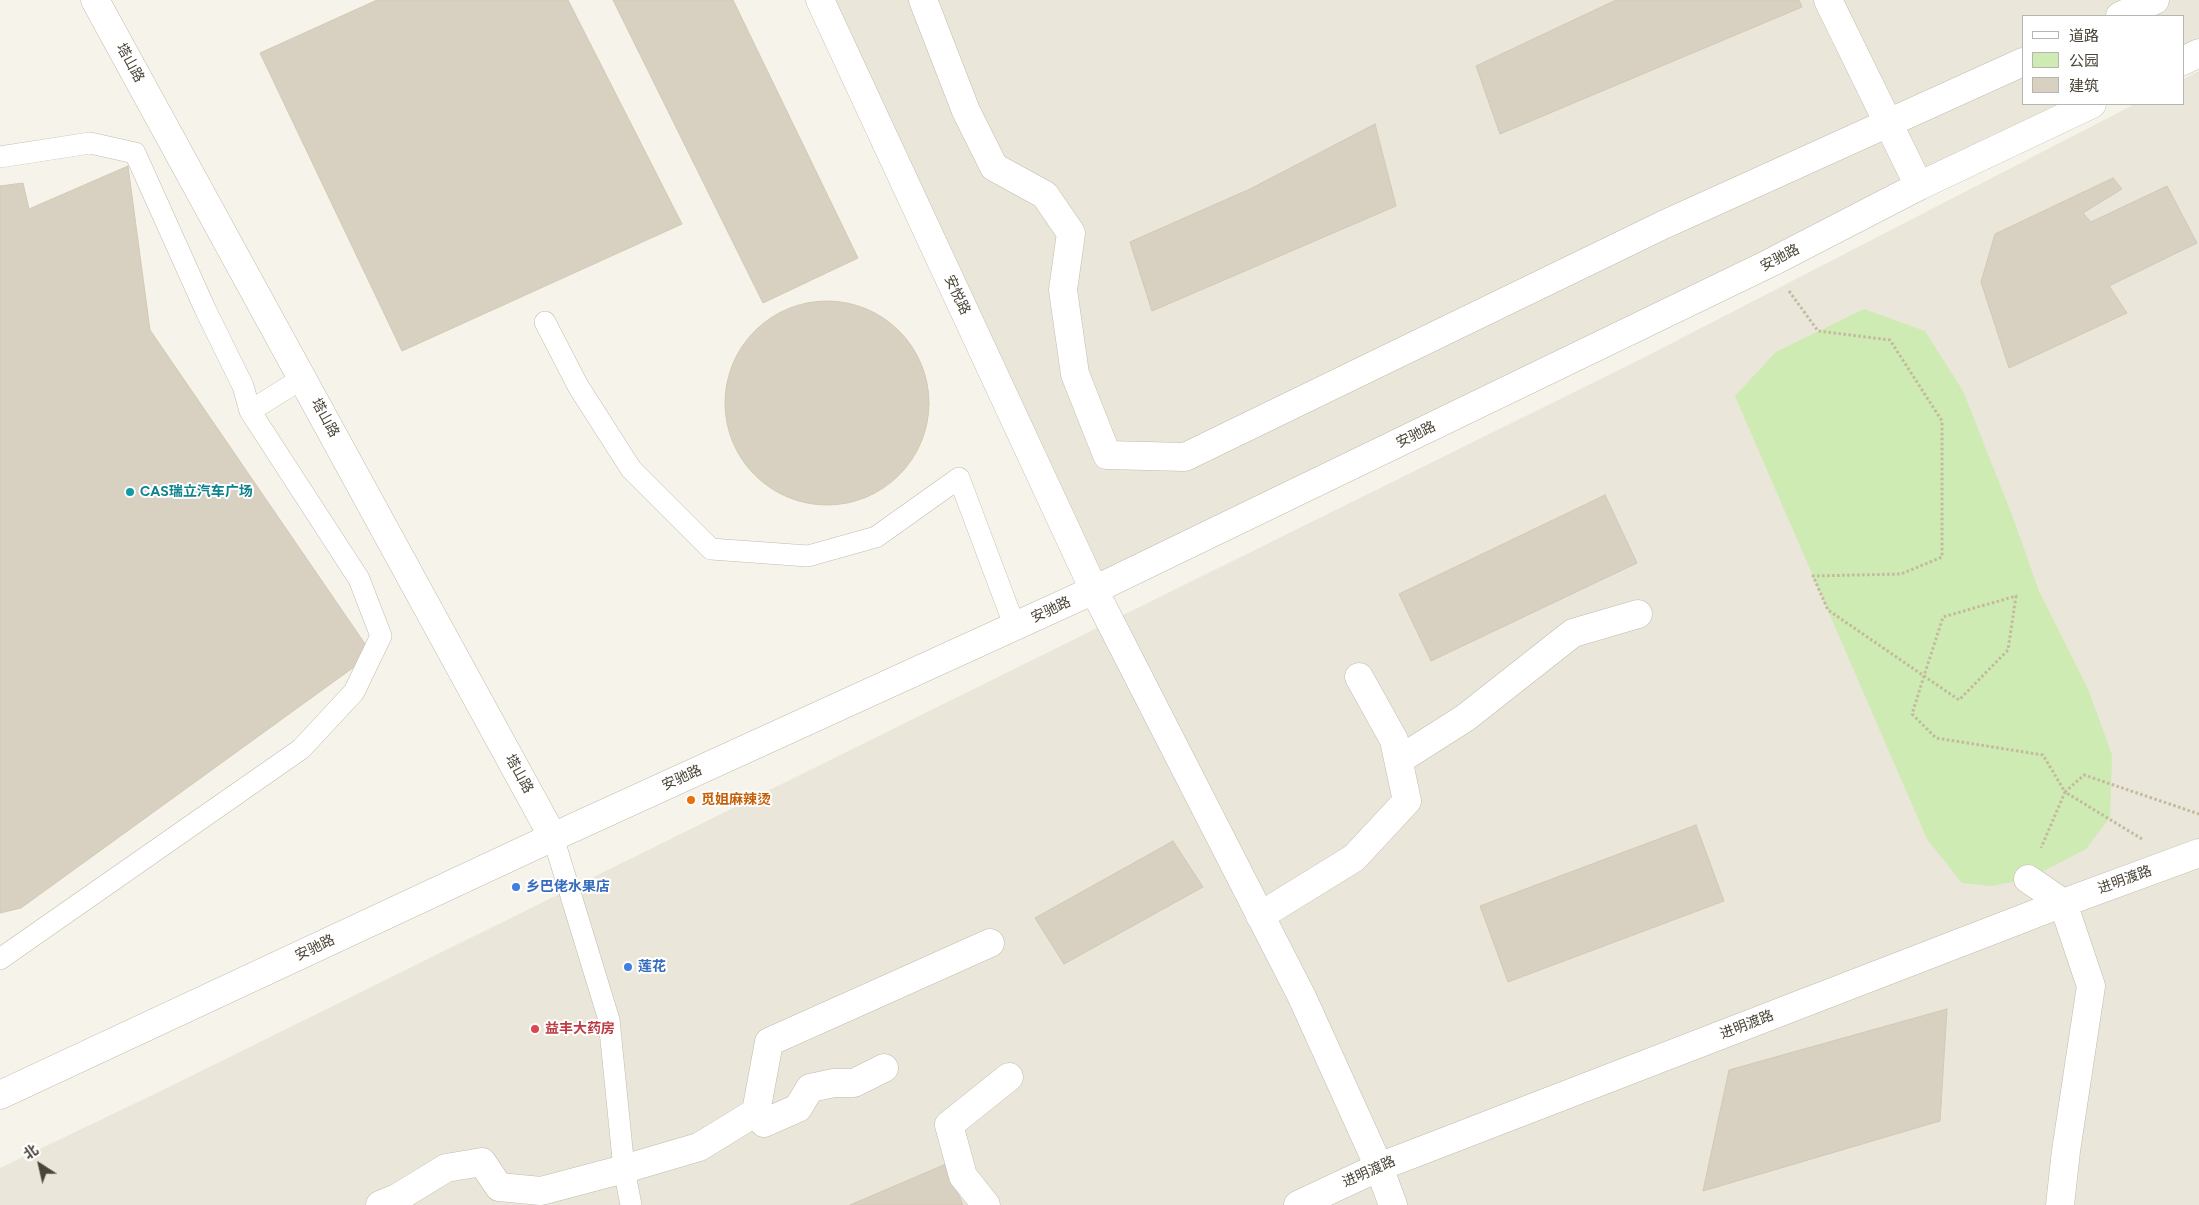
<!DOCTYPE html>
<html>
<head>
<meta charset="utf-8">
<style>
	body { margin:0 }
	#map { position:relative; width:2199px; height:1205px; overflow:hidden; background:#f6f3eb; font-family:Figtree,"Noto Sans SC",sans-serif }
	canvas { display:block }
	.legend { position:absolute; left:2022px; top:15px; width:162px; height:90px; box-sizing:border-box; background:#fff; border:1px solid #b7b5af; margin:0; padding:6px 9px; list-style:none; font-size:15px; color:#4b4538 }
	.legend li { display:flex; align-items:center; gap:10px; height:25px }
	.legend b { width:25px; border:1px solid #b7b5af }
	.north { position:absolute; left:15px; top:1140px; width:50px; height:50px; -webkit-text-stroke:4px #fff; paint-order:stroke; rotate:325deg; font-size:14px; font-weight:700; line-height:20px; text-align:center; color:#4b4538 }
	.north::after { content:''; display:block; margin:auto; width:18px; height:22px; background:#4b4538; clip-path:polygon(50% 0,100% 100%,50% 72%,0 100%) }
</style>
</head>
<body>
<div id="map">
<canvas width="2199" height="1205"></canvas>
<ul class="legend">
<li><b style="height:6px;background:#fff"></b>道路</li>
<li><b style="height:14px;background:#ceebb3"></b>公园</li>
<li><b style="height:14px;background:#d8d0c0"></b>建筑</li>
</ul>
<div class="north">北</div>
</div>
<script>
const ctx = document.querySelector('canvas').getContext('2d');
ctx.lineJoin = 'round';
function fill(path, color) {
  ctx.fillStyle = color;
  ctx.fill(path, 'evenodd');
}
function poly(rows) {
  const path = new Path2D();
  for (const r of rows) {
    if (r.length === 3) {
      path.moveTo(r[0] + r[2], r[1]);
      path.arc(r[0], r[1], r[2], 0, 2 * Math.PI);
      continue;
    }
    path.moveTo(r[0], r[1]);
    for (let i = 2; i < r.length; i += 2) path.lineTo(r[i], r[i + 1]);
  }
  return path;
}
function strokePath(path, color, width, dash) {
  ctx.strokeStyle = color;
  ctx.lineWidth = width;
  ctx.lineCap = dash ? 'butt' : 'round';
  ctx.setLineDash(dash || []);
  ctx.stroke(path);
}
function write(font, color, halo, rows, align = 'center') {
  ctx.font = font + ' Figtree,"Noto Sans SC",sans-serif';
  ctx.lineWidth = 4;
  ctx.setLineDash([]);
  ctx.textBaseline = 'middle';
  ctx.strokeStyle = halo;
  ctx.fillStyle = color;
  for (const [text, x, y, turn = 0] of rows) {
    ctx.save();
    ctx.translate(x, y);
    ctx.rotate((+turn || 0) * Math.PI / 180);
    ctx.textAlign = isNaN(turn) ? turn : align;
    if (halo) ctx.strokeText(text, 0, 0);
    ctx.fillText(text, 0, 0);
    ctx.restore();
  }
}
const residential = poly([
	[834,0,2199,0,2199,55,2183,63,2183,16,2023,16,2023,104,2099,104,1094,590],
	[2199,71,2199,1205,0,1205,0,1168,167,1088,1643,358,2135,104,2183,104,2183,79]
]);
const green = poly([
	[1864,309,1925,331,1963,391,2012,515,2039,591,2088,689,2112,755,2110,817,2086,849,2028,879,1991,886,1962,883,1927,839,1735,396,1776,352]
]);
const building = poly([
	[377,0,568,0,682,224,402,351,260,53,377,0],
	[613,0,733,0,858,258,763,303,613,0],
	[1616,0,1799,0,1802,7,1500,134,1476,66,1616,0],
	[1375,124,1396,206,1152,311,1130,242,1250,189,1375,124],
	[128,166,150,330,372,654,21,908,0,913,0,186,23,183,29,209,128,166],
	[2113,178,2122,189,2083,213,2091,222,2167,186,2197,243,2109,286,2127,313,2009,368,1981,282,1995,234,2113,178],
	[827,403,102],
	[1605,495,1637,563,1431,661,1399,594,1605,495],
	[1696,825,1724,901,1508,982,1480,906,1696,825],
	[1173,841,1203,887,1064,964,1035,918,1173,841],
	[1947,1009,1940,1121,1703,1191,1729,1070,1947,1009],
	[946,1164,963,1205,850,1205,946,1164]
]);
const path = poly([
	[1789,291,1818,331,1890,340,1942,421,1942,557,1901,574,1813,576,1828,610,1924,676,1959,700,2008,650,2016,596,1943,617,1924,676,1912,714,1936,738,2043,755,2065,792,2041,848],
	[2142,839,2065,792,2084,775,2199,814]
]);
const service = poly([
	[0,157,90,143,135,153,206,311,243,386,250,411,359,579,381,636,354,692,301,749,0,959],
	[545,322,578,386,631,469,711,549,808,556,876,537,959,478,1015,627],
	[250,411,303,378],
	[553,837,609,1020,624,1169,631,1205]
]);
const minor = poly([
	[95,0,553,837],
	[820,0,1094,590,1302,997,1379,1167,1393,1205],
	[923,0,966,111,994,167,1045,195,1071,233,1063,290,1075,374,1107,455,1185,457,1663,225,2023,62],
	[1828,0,1919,186],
	[2120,16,2155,0],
	[2183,61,2199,53],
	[1399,760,1465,718,1573,633,1638,614],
	[2028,879,2063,903,2091,986,2066,1151,2060,1205],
	[1260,916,1354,858,1407,801,1394,740,1359,677],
	[0,1095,553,837,1094,590,1770,263,1919,186,2092,104],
	[756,1112,764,1123,798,1108,810,1088,834,1083,854,1083,884,1068],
	[380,1205,397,1198,446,1168,482,1162,499,1187,541,1191,624,1169,699,1147,756,1112,769,1042,990,943],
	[986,1205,963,1176,949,1125,1009,1077],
	[1298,1205,1379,1167,2063,903,2199,853]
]);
const markers = [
	[130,492,5,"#0f9aa8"],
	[691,800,5,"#e8710a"],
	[516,887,5,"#3f7fe0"],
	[628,967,5,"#3f7fe0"],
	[535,1029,5,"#e0444e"]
];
const streetNames = [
	["塔山路",130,63,61],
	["安驰路",1780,258,-27],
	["安悦路",957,295,65],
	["塔山路",325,418,61],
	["安驰路",1416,435,-26],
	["安驰路",1051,610,-25],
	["塔山路",519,774,61],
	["安驰路",682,778,-24],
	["进明渡路",2125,880,-20],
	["安驰路",315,948,-25],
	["进明渡路",1747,1025,-21],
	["进明渡路",1369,1172,-24]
];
const cultureNames = [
	["CAS瑞立汽车广场",140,492]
];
const foodNames = [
	["觅姐麻辣烫",701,800]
];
const shopNames = [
	["乡巴佬水果店",526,887],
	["莲花",638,967]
];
const healthNames = [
	["益丰大药房",545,1029]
];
fill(residential, '#eae6d9');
fill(green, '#ceebb3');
fill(building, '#d8d0c0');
strokePath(building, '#d3c9b3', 1);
strokePath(service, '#c2bcad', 22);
strokePath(minor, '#c2bcad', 29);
strokePath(path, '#c4b99e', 3, [2.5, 2.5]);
strokePath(service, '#fff', 21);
strokePath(minor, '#fff', 28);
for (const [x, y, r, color] of markers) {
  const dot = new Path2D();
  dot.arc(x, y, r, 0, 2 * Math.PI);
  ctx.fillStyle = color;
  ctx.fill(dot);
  strokePath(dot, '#fff', 2);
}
write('14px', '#4b4538', '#fff', streetNames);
write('bold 14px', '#0d838f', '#fff', cultureNames, 'left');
write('bold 14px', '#c56008', '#fff', foodNames, 'left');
write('bold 14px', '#366cbe', '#fff', shopNames, 'left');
write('bold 14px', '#be3a42', '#fff', healthNames, 'left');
</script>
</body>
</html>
